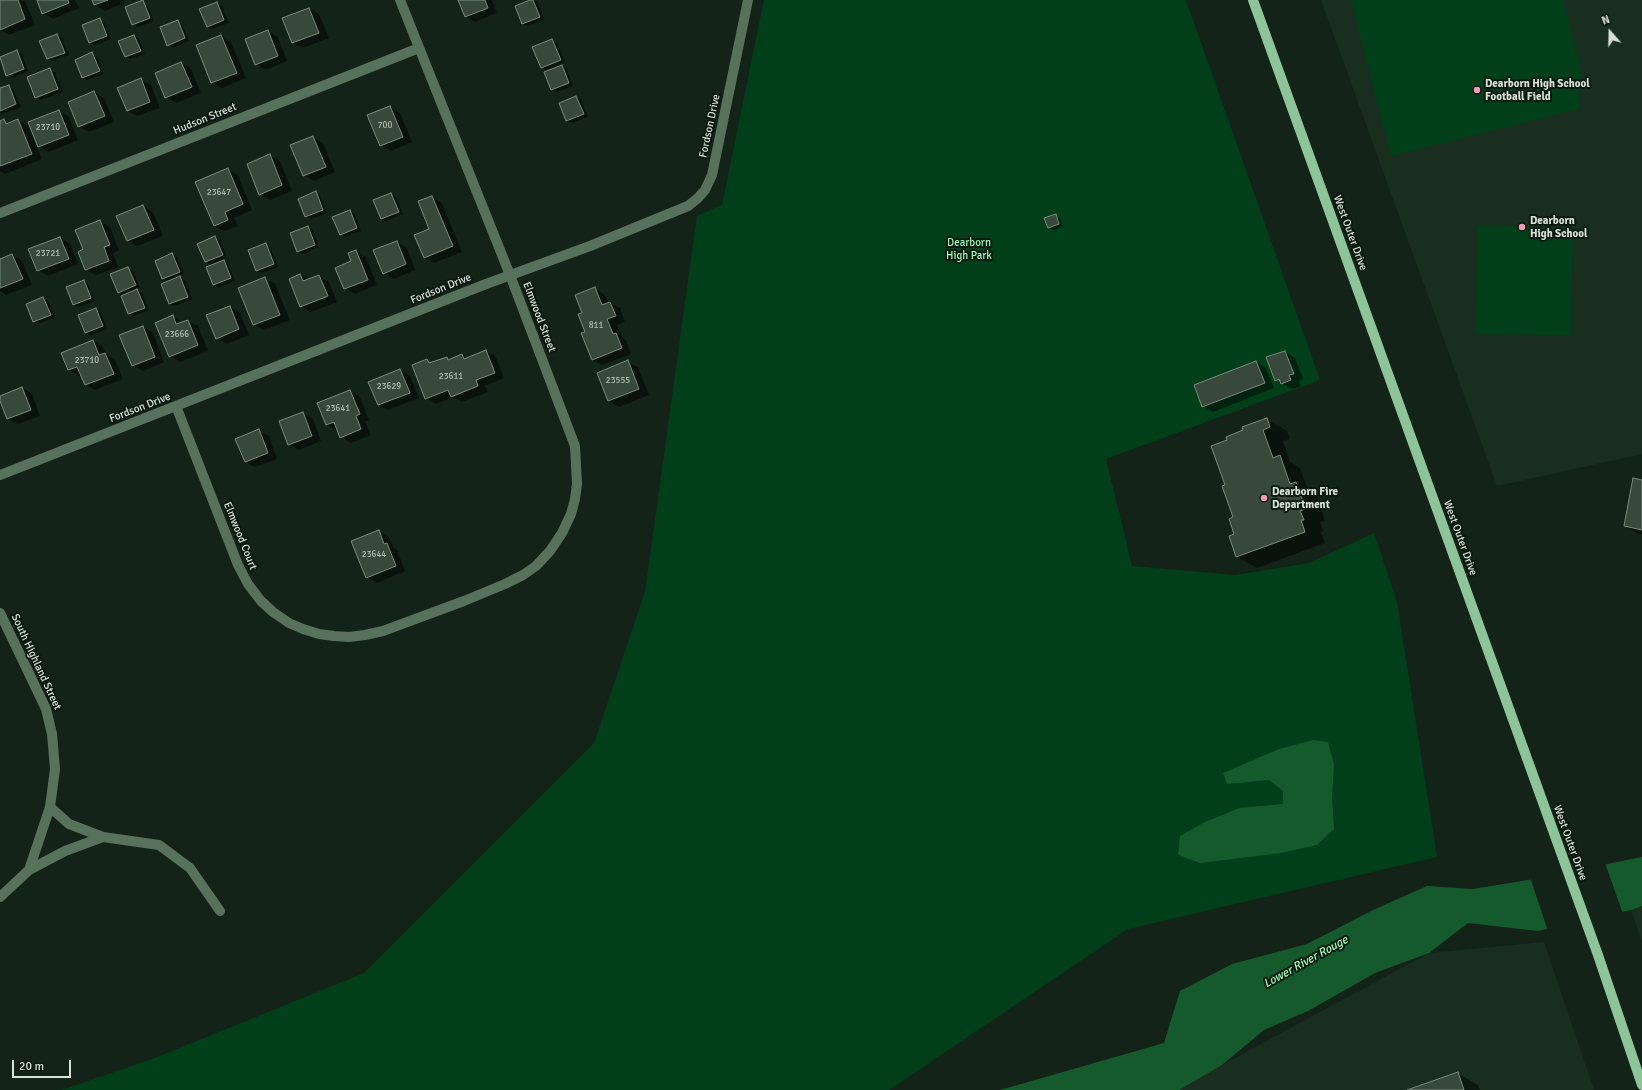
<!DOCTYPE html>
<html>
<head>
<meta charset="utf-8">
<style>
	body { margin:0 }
	#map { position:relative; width:1642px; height:1090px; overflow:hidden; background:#142318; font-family:Signika,sans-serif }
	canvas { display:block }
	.north { position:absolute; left:1590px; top:12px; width:40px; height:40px; -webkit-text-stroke:3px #0b1a0f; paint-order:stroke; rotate:340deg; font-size:11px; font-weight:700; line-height:16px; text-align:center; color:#d6e0d7 }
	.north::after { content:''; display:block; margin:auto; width:14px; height:18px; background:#d6e0d7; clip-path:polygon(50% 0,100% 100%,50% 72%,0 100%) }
	.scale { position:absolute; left:12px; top:1060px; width:59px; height:18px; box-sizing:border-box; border:2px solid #d6e0d7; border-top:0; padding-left:5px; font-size:12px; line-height:14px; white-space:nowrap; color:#d6e0d7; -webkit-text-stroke:3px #0b1a0f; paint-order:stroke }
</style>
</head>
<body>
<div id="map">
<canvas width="1642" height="1090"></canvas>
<div class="north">N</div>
<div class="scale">20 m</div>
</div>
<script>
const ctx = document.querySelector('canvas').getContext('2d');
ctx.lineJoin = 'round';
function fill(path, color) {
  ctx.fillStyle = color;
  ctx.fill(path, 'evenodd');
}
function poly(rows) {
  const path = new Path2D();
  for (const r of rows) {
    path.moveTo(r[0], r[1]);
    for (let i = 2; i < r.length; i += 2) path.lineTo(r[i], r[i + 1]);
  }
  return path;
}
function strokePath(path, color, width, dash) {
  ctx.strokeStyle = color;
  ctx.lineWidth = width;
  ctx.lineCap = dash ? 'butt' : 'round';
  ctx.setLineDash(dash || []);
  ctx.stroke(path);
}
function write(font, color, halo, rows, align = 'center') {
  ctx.font = font + ' Signika,sans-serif';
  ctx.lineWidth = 4;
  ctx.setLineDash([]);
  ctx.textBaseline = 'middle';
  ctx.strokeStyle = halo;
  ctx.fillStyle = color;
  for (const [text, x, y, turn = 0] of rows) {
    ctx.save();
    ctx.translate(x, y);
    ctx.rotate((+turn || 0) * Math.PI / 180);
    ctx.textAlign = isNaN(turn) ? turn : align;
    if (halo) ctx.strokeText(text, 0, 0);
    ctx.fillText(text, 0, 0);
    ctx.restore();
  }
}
const built = poly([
	[1321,0,1642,0,1642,454,1497,486],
	[1642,899,1642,942,1631,910],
	[1544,942,1594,1090,1133,1090,1222,1065,1429,953]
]);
const green = poly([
	[764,0,1186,0,1320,380,1106,459,1132,566,1235,575,1309,563,1374,533,1397,602,1437,857,1128,929,889,1090,62,1090,155,1058,364,973,594,743,645,592,697,216,722,205],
	[1351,0,1563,0,1581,70,1579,109,1391,156],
	[1477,226,1573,227,1571,335,1476,334]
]);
const water = poly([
	[1313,740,1328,742,1334,764,1332,799,1334,829,1317,845,1281,853,1200,863,1178,855,1180,836,1203,823,1239,808,1283,804,1283,791,1269,780,1227,784,1223,773,1279,749],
	[1642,857,1642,906,1631,910,1538,931,1468,923,1429,953,1375,973,1308,1011,1264,1030,1222,1065,1179,1090,1000,1090,1164,1043,1180,991,1232,964,1307,944,1373,910,1427,886,1473,889,1528,880]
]);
const pier = poly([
	[1605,863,1623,914,1548,931,1530,877]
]);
const shadow = poly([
	[4,0,25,1,35,25,9,35,0,30,0,2],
	[38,0,75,0,79,8,53,19,43,13],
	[93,0,123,0,124,3,105,11,95,5],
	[459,0,492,0,497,13,475,22,465,16],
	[533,0,538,2,544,20,528,26,523,24,516,6],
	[143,1,147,4,154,21,138,27,133,24],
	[217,3,222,6,229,23,212,29,208,27,201,10],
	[309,9,319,14,329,38,303,48,293,43,283,19],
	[99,19,104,22,111,39,95,45,90,43],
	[178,21,182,24,189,41,173,48,168,45],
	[268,31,278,37,287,61,266,70,256,64],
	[57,35,62,38,69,55,52,61,48,59],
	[134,36,139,39,145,54,130,59,126,57],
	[221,36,231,42,246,78,222,88,212,82],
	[552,40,557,43,565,62,560,64,566,68,573,86,557,92,552,90,553,67,546,70,541,67],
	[17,51,22,54,28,71,12,78,7,75],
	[92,54,97,56,104,74,87,80,83,77],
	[181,63,191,69,201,93,176,103,166,97],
	[50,70,55,72,63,92,41,100,36,97],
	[141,80,151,85,160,108,137,116,127,111],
	[9,86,13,89,21,107,2,114,0,113,0,89],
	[94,92,104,98,114,122,89,132,79,127],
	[576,97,581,99,588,117,571,123,567,121],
	[390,107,400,113,412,142,391,151,381,145],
	[59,111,69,117,78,140,49,152,39,146],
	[4,120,10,123,18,120,28,126,42,159,5,174,0,171,0,122],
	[313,137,323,143,335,172,314,181,304,175],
	[270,156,280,161,292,191,270,200,260,194],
	[228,169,238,175,252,210,234,218,238,226,224,231,214,226],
	[316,193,320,195,327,213,311,219,306,216],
	[391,194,396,197,403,214,386,221,382,218],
	[432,197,442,203,462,252,434,263,424,257,430,230],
	[143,206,153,212,163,236,137,246,127,240],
	[350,211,355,214,361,231,345,237,340,235],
	[1056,215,1060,218,1063,226,1053,230,1048,227],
	[100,221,110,227,119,250,113,253,118,267,96,275,86,270,85,250],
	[308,227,313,230,319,247,303,254,298,251],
	[215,237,220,240,227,257,222,259,228,263,235,281,219,287,214,285,212,265,205,261],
	[60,238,70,244,78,264,48,276,38,270],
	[397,242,407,248,415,270,394,279,383,273],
	[265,244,270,247,278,267,262,273,257,271],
	[356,251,366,257,377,285,355,294,345,288],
	[12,255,22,261,32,285,6,295,0,291,0,260],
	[172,255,177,257,184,274,179,276,185,280,192,299,175,306,170,304,162,284,169,282,163,278],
	[128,268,133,271,140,288,136,289,142,293,149,310,133,316,129,314,124,295,119,292],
	[300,275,309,280,319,276,329,282,337,302,311,312,301,306],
	[265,278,275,284,290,320,264,330,254,325],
	[84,281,88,284,95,301,79,307,74,305,67,288],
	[594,288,604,294,608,303,610,303,620,308,625,322,617,325,622,338,626,340,631,354,602,365,592,360,583,314],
	[43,298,48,301,55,317,38,324,34,321],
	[230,307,240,313,249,335,227,344,217,338],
	[96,309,101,312,107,329,91,335,86,333,79,316],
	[173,317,183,323,188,321,198,326,208,351,180,362,170,356],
	[143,327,153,333,164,362,143,371,133,365],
	[93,341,103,347,106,354,115,360,123,379,95,390,85,384,82,375,79,376,69,370,63,353],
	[486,351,496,357,504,378,485,386,488,392,462,402,453,397,436,404,426,398,427,360,432,363,446,358,450,360,462,355,468,358],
	[1285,352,1295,358,1303,379,1299,381,1301,386,1292,389,1276,380],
	[628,362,638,367,649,395,619,407,609,401,598,373],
	[1256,362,1266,368,1274,388,1213,412,1203,406,1195,385],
	[400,370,410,376,419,398,388,410,378,405],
	[22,388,32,394,40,416,18,424,8,419,0,397],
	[350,391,360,397,369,420,365,422,371,435,351,443,341,437,338,430,336,430,326,424],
	[303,413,313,419,321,441,299,450,289,444],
	[1267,419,1287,431,1290,439,1283,441,1290,462,1300,468,1308,490,1316,494,1325,521,1320,522,1323,531,1321,532,1325,543,1257,568,1237,557,1235,518,1227,485,1228,441],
	[259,431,269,436,277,459,255,467,245,462],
	[1642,481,1642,535,1625,526],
	[379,531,389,537,393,548,397,550,405,571,377,583,367,577],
	[1457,1073,1478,1085,1480,1090,1410,1090]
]);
const building = poly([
	[0,0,18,0,25,19,0,30,0,0],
	[37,0,68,0,69,3,42,14,37,0],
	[92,0,108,0,94,5,92,0],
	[143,0,150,18,132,25,125,7,143,0],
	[458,0,485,0,488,8,465,17,458,0],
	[530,0,533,0,540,17,522,24,515,6,530,0],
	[217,2,224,20,207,27,199,9,217,2],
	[309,8,319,33,292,43,282,18,309,8],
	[100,18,107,36,89,43,82,25,100,18],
	[178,20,185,38,167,46,160,27,178,20],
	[268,30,278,56,255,65,245,39,268,30],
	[57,34,65,53,47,59,39,41,57,34],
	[134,35,141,51,125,57,118,41,134,35],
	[221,35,237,73,211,83,196,45,221,35],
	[552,39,561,60,541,68,532,47,552,39],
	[17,50,24,69,6,76,0,57,17,50],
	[92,52,100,71,82,78,75,60,92,52],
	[181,62,192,87,165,98,155,73,181,62],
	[562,65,569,83,551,90,544,72,562,65],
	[50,68,58,89,35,98,27,77,50,68],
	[141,78,150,102,127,111,117,88,141,78],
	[9,85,16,104,0,111,0,88,9,85],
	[94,91,105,116,78,127,68,102,94,91],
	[576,96,584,114,566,121,559,103,576,96],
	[390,106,403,137,380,146,367,115,390,106],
	[59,110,69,135,38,147,28,122,59,110],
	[4,119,6,124,18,119,32,154,0,166,0,121,4,119],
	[313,136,326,167,303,176,290,145,313,136],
	[270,154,282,185,259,195,247,164,270,154],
	[228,168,243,204,225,212,228,220,214,226,195,182,228,168],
	[316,191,323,210,305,217,298,199,316,191],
	[391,193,399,212,381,219,373,200,391,193],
	[432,196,453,246,424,258,414,235,429,229,418,201,432,196],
	[143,205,154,230,127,241,116,216,143,205],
	[350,210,357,228,340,235,332,217,350,210],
	[1056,214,1059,224,1048,228,1044,218,1056,214],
	[100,220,110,245,104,247,109,261,85,270,78,252,83,249,75,230,100,220],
	[308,226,315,245,297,252,290,233,308,226],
	[215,236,223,255,205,262,197,244,215,236],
	[60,237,69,259,37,271,28,249,60,237],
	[397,241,406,264,383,274,373,250,397,241],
	[266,243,274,264,256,271,248,250,266,243],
	[356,250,368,280,344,289,335,268,351,261,348,253,356,250],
	[172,253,180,272,162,279,155,261,172,253],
	[12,254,23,279,0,288,0,259,12,254],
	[224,260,231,278,213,285,206,267,224,260],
	[128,267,136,285,118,293,110,274,128,267],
	[300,274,303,281,319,275,328,296,300,307,289,279,300,274],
	[180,276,188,297,169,304,161,284,180,276],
	[265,277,280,315,253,325,238,288,265,277],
	[84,280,91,298,73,305,66,287,84,280],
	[595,287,602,305,610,302,616,316,607,319,613,334,616,333,622,348,592,360,581,333,585,332,578,314,582,313,575,295,595,287],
	[137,289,145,308,128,314,121,296,137,289],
	[43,297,51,315,33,322,26,304,43,297],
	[230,306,239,329,216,339,206,315,230,306],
	[96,308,103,326,85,333,78,315,96,308],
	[173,315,176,324,188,320,198,345,169,357,155,323,173,315],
	[143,326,155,357,132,366,119,335,143,326],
	[93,340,99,355,105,353,114,374,85,385,77,367,68,370,61,353,93,340],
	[486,350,495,373,476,380,478,386,451,397,448,390,425,399,412,365,427,359,429,363,447,357,448,360,462,354,464,359,486,350],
	[1285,351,1294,374,1289,375,1291,380,1281,384,1279,379,1275,381,1266,357,1285,351],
	[628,360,639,389,608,401,597,373,628,360],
	[1256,361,1265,383,1202,407,1194,385,1256,361],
	[400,369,410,393,378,405,368,382,400,369],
	[22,387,31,410,7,419,0,401,0,396,22,387],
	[350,390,360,414,356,416,361,429,340,438,334,422,326,425,317,403,350,390],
	[303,412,312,436,288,445,279,421,303,412],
	[1267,418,1270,427,1263,430,1273,458,1280,455,1290,484,1296,482,1306,509,1300,511,1304,520,1301,520,1305,532,1236,557,1229,536,1234,534,1229,519,1233,517,1222,486,1225,485,1211,446,1227,440,1226,437,1243,430,1242,427,1267,418],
	[259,429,268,453,245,462,235,439,259,429],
	[1633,478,1642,480,1642,530,1624,526,1633,478],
	[379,530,384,544,387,543,396,566,366,578,351,541,379,530],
	[1458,1072,1464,1090,1407,1090,1458,1072]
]);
const minor = poly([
	[0,213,419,48],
	[176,406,238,565,248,584,261,601,273,612,289,623,303,629,319,634,334,636,349,637,365,635,383,631,464,601,505,584,523,575,536,566,550,551,562,533,571,514,575,499,577,484,575,446,510,275,400,0],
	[0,475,486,284,590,246,688,206,698,198,705,190,712,175,748,0],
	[0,613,46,709,52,734,55,769,50,807,29,870,0,897],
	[50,807,69,824,103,837,159,845,190,868,220,911],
	[29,870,65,851,103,837]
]);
const major = poly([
	[1253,0,1598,955,1642,1085]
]);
const markers = [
	[1477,90,4,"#f19ab4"],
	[1522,227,4,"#f19ab4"],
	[1264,498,4,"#f19ab4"]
];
const numberNames = [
	["700",385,126],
	["23710",48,128],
	["23647",219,193],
	["23721",48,254],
	["811",596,326],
	["23666",177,335],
	["23710",87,361],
	["23611",451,377],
	["23555",618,381],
	["23629",389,387],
	["23641",338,409],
	["23644",374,555]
];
const poiNames = [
	["Dearborn High School",1485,84],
	["Football Field",1485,97],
	["Dearborn",1530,221],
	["High School",1530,234],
	["Dearborn Fire",1272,492],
	["Department",1272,505]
];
const streetNames = [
	["Hudson Street",205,119,-22],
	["Fordson Drive",710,126,-78],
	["West Outer Drive",1350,233,70],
	["Fordson Drive",441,289,-22],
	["Elmwood Street",539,317,69],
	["Fordson Drive",140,408,-21],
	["Elmwood Court",240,536,68],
	["West Outer Drive",1460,538,70],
	["South Highland Street",36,662,65],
	["West Outer Drive",1570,843,70]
];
const parkNames = [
	["Dearborn",969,243],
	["High Park",969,256]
];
const waterNames = [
	["Lower River Rouge",1306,962,-29]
];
fill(built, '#192e1e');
fill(green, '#013f1a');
fill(water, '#145a2d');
fill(pier, '#142318');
fill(shadow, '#0007');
fill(building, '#38493c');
strokePath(building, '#798b7d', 1);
strokePath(minor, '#57715c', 10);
strokePath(major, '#8dc599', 10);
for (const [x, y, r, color] of markers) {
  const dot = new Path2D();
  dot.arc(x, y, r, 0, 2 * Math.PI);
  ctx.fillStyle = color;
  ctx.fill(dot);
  strokePath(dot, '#0b1a0f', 1.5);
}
write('9px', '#aebab0', null, numberNames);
write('bold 11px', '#d6e0d7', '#0b1a0f', poiNames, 'left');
write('11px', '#d6e0d7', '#0b1a0f', streetNames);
write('11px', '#9efab4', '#0b1a0f', parkNames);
write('italic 12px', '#9efab3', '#0b1a0f', waterNames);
</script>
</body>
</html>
